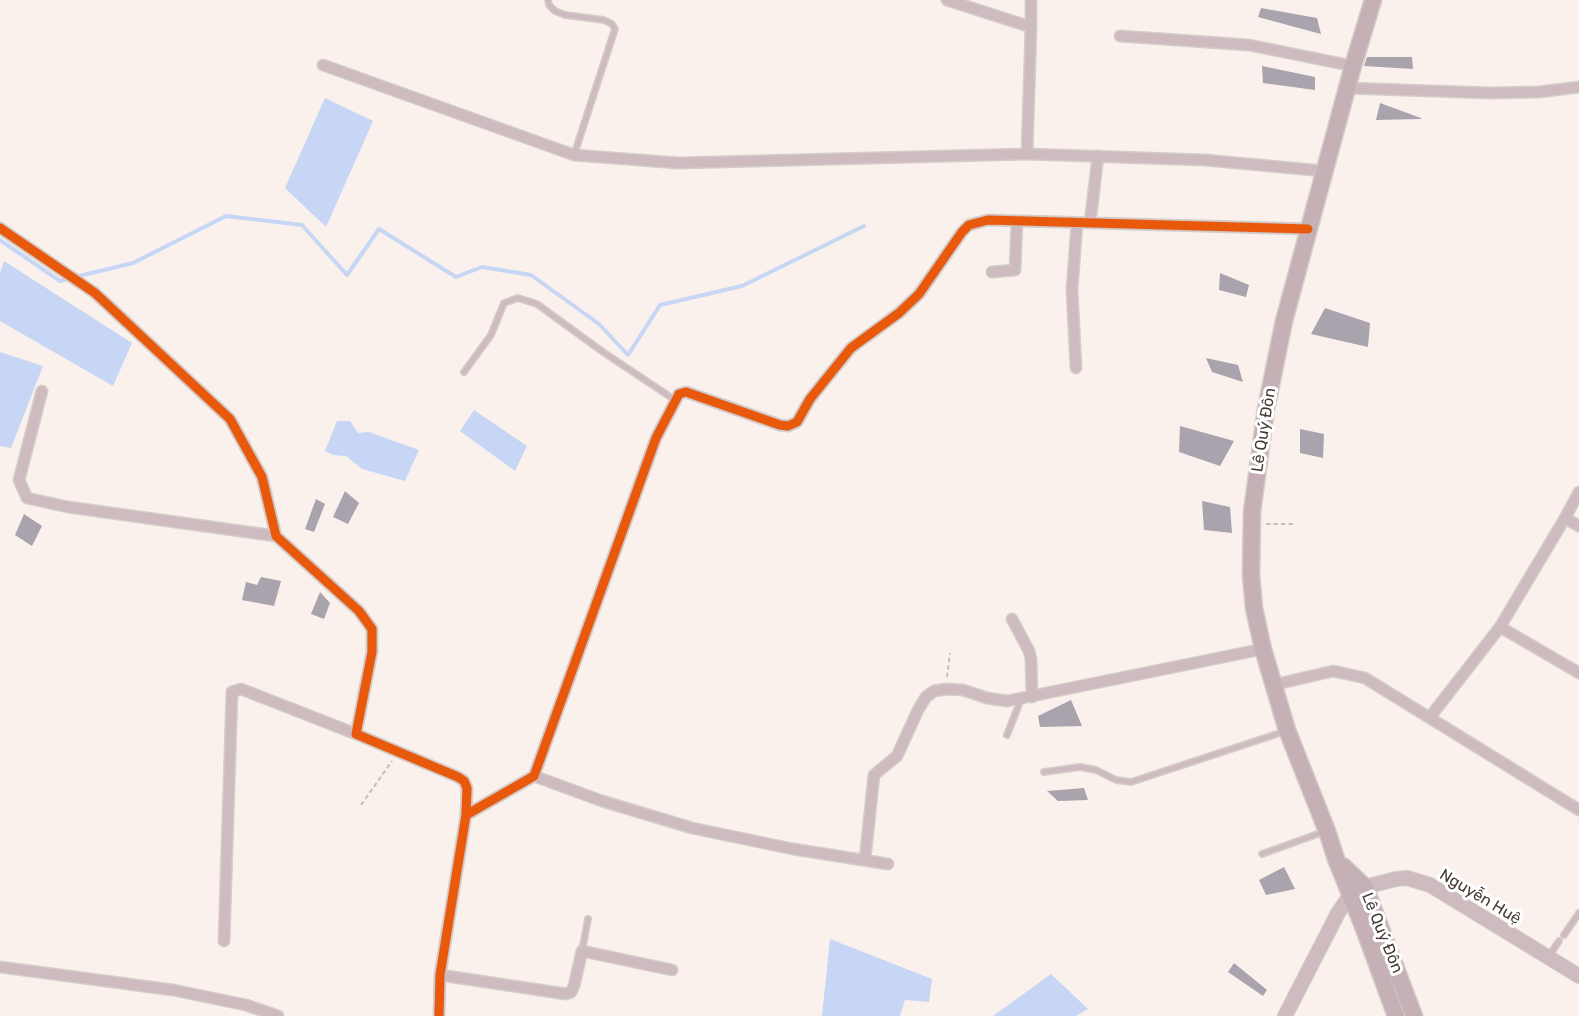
<!DOCTYPE html>
<html>
<head>
<meta charset="utf-8">
<style>
	body { margin:0 }
	canvas { display:block; background:#faf1ed }
</style>
</head>
<body>
<canvas width="1579" height="1016"></canvas>
<script>
const ctx = document.querySelector('canvas').getContext('2d');
ctx.lineJoin = 'round';
function fill(path, color) {
  ctx.fillStyle = color;
  ctx.fill(path, 'evenodd');
}
function poly(rows) {
  const path = new Path2D();
  for (const r of rows) {
    path.moveTo(r[0], r[1]);
    for (let i = 2; i < r.length; i += 2) path.lineTo(r[i], r[i + 1]);
  }
  return path;
}
function strokePath(path, color, width, dash) {
  ctx.strokeStyle = color;
  ctx.lineWidth = width;
  ctx.lineCap = dash ? 'butt' : 'round';
  ctx.setLineDash(dash || []);
  ctx.stroke(path);
}
function write(font, color, halo, rows, align = 'center') {
  ctx.font = font + ' Rubik,sans-serif';
  ctx.lineWidth = 6;
  ctx.setLineDash([]);
  ctx.textBaseline = 'middle';
  ctx.strokeStyle = halo;
  ctx.fillStyle = color;
  for (const [text, x, y, turn = 0] of rows) {
    ctx.save();
    ctx.translate(x, y);
    ctx.rotate((+turn || 0) * Math.PI / 180);
    ctx.textAlign = isNaN(turn) ? turn : align;
    if (halo) ctx.strokeText(text, 0, 0);
    ctx.fillText(text, 0, 0);
    ctx.restore();
  }
}
const water = poly([
	[325,98,373,121,326,227,285,188],
	[4,261,132,343,113,386,0,321,0,273],
	[0,352,43,366,11,448,0,446],
	[474,410,527,446,515,471,460,431],
	[337,421,350,421,358,433,369,432,419,450,405,481,362,469,346,456,333,455,325,451],
	[830,939,932,979,929,1002,905,1000,900,1016,822,1016],
	[1051,974,1088,1009,1076,1016,993,1016]
]);
const stream = poly([
	[0,240,60,281,68,279],
	[75,277,133,263,226,216,302,225,347,275,379,229,456,277,482,267,531,275,599,324,628,355,660,305,742,286,864,226]
]);
const building = poly([
	[1261,8,1317,18,1321,34,1258,17],
	[1367,57,1412,57,1413,69,1364,66],
	[1262,66,1315,77,1315,90,1263,83],
	[1380,103,1421,118,1421,119,1376,120],
	[1220,273,1249,285,1246,297,1219,290],
	[1325,308,1370,323,1368,347,1311,334],
	[1206,358,1238,365,1243,382,1212,372],
	[1180,426,1234,441,1220,466,1179,452],
	[1300,429,1324,434,1323,458,1300,453],
	[345,491,359,503,348,524,333,517],
	[316,499,325,504,314,532,305,529],
	[1202,501,1230,507,1232,533,1204,530],
	[24,514,42,526,32,546,15,535],
	[261,577,281,581,274,606,242,600,246,582,257,585],
	[320,592,330,603,324,619,311,614],
	[1071,700,1082,726,1040,727,1038,716],
	[1084,788,1088,800,1058,801,1047,791],
	[1284,867,1295,889,1266,895,1259,880],
	[1234,963,1267,990,1263,996,1228,972]
]);
const path = poly([
	[1266,524,1295,524],
	[947,677,950,653],
	[361,805,392,761]
]);
const service = poly([
	[548,0,549,5,555,11,565,15,604,20,612,24,615,29,574,155],
	[464,372,491,335,504,303,518,298,537,304,603,352,675,400],
	[1007,735,1021,699],
	[1044,772,1080,767,1096,770,1116,780,1131,782,1286,731],
	[1262,854,1326,831],
	[1564,935,1579,913],
	[582,951,588,919],
	[1549,956,1559,941]
]);
const minor = poly([
	[947,0,1031,27,1027,154],
	[1031,0,1031,27],
	[1120,36,1249,45,1353,66],
	[323,65,574,155,678,163,1027,154,1205,160,1324,171],
	[1347,88,1490,93,1539,92,1579,87],
	[1090,223,1098,156],
	[0,228,95,293,230,419,262,477,276,536,359,611,372,629,372,652,356,734,458,777,464,781,467,788,466,815,440,975,439,1016],
	[992,272,1015,270,1017,221],
	[1076,368,1072,290,1077,223],
	[42,391,19,480,27,498,68,507,276,536],
	[1565,518,1579,492],
	[1579,526,1565,518,1500,627,1579,673],
	[1012,619,1029,651,1031,659,1032,697],
	[1273,685,1333,671,1365,678,1579,810],
	[1430,717,1500,627],
	[534,776,602,801,692,828,793,849,888,864],
	[466,815,534,776,656,438,679,394,686,392,780,425,788,426,797,422,810,399,851,348,899,313,919,294,962,232,969,225,988,220,1308,229],
	[865,859,874,775,897,756,918,710,926,697,934,691,946,689,963,690,987,698,1007,701,1263,649],
	[224,941,232,692,241,689,356,734],
	[0,967,173,990,246,1005,278,1016],
	[440,975,566,994,571,992,574,986,582,951,672,970]
]);
const tertiary = poly([
	[1285,1016,1338,913,1351,894,1365,887,1396,879,1407,878,1430,885,1579,976]
]);
const secondary = poly([
	[1373,0,1353,66,1284,321,1266,409,1252,512,1251,575,1254,608,1263,649,1287,730,1327,831,1336,859,1363,926,1396,1016],
	[1343,866,1365,887,1414,1016]
]);
const cycleway = poly([
	[0,228,95,293,230,419,262,477,276,536,359,611,372,629,372,652,356,734,458,777,464,781,467,788,466,815,440,975,439,1016],
	[466,815,534,776,656,438,679,394,686,392,780,425,788,426,797,422,810,399,851,348,899,313,919,294,962,232,969,225,988,220,1308,229]
]);
const streetNames = [
	["Lê Quý Đôn",1264,430,-81],
	["Nguyễn Huệ",1480,897,31],
	["Lê Quý Đôn",1382,933,68]
];
fill(water, '#c6d6f4');
strokePath(stream, '#c6d6f4', 4);
fill(building, '#a8a3ac');
strokePath(service, '#d5cdc9', 8);
strokePath(minor, '#d5cdc9', 13);
strokePath(tertiary, '#d5cdc9', 16);
strokePath(secondary, '#d5cdc9', 19);
strokePath(path, '#c9bcbd', 2, [4.5, 3]);
strokePath(service, '#cdbbbf', 5);
strokePath(minor, '#cdbbbf', 10);
strokePath(tertiary, '#cdbbbf', 14);
strokePath(secondary, '#c4b0b5', 16);
strokePath(cycleway, '#e8590c', 9);
write('16px', '#443b35', '#fff', streetNames);
</script>
</body>
</html>
